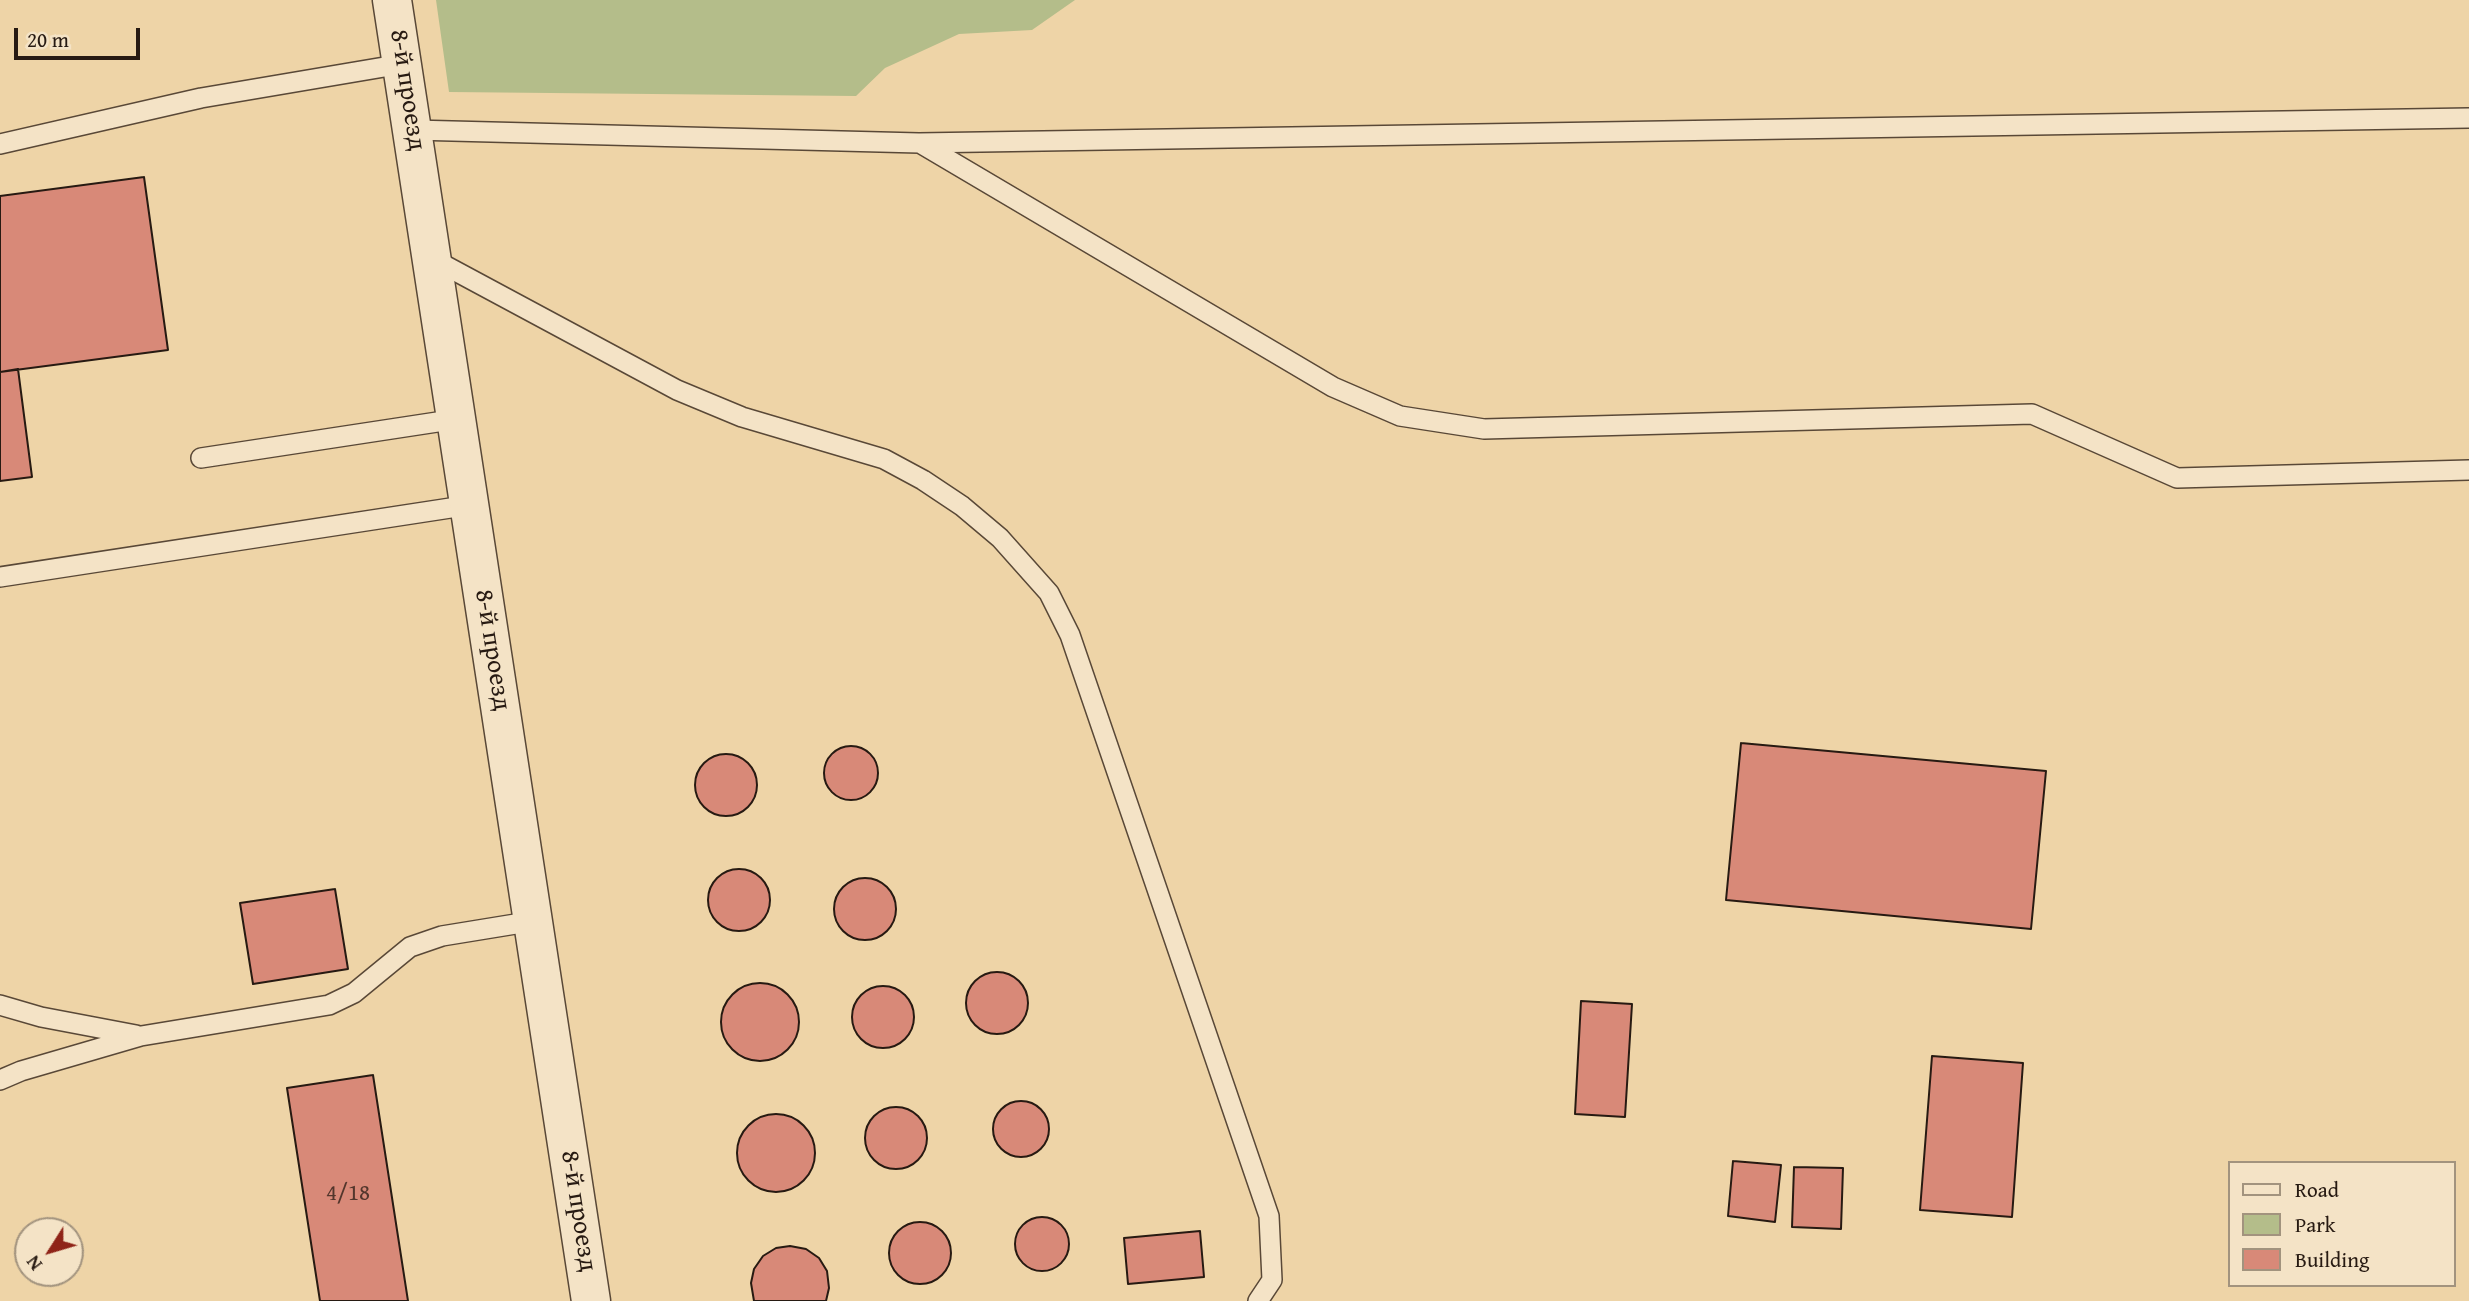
<!DOCTYPE html>
<html>
<head>
<meta charset="utf-8">
<style>
	body { margin:0 }
	#map { position:relative; width:2469px; height:1301px; overflow:hidden; background:#eed4a7; font-family:"Gentium Book Plus",serif }
	canvas { display:block }
	.legend { position:absolute; left:2228px; top:1161px; width:228px; height:126px; box-sizing:border-box; background:#f4e3c6; border:2px solid #a2937e; margin:0; padding:9px 12px; list-style:none; font-size:21px; color:#271a12 }
	.legend li { display:flex; align-items:center; gap:14px; height:35px }
	.legend b { width:35px; border:2px solid #a2937e }
	.north { position:absolute; left:14px; top:1217px; width:70px; height:70px; box-sizing:border-box; background:#f4e3c6; border:2px solid #a2937e; border-radius:50%; rotate:233deg; font-size:19px; font-weight:700; line-height:28px; text-align:center; color:#271a12 }
	.north::after { content:''; display:block; margin:auto; width:24px; height:32px; background:#8f2418; clip-path:polygon(50% 0,100% 100%,50% 72%,0 100%) }
	.scale { position:absolute; left:14px; top:28px; width:126px; height:32px; box-sizing:border-box; border:4px solid #271a12; border-top:0; padding-left:9px; font-size:21px; line-height:24px; white-space:nowrap; color:#271a12; -webkit-text-stroke:5px #f4e3c6; paint-order:stroke }
</style>
</head>
<body>
<div id="map">
<canvas width="2469" height="1301"></canvas>
<ul class="legend">
<li><b style="height:9px;background:#f4e3c6"></b>Road</li>
<li><b style="height:19px;background:#b4bd8a"></b>Park</li>
<li><b style="height:19px;background:#d88978"></b>Building</li>
</ul>
<div class="north">N</div>
<div class="scale">20 m</div>
</div>
<script>
const ctx = document.querySelector('canvas').getContext('2d');
ctx.lineJoin = 'round';
function fill(path, color) {
  ctx.fillStyle = color;
  ctx.fill(path, 'evenodd');
}
function poly(rows) {
  const path = new Path2D();
  for (const r of rows) {
    if (r.length === 3) {
      path.moveTo(r[0] + r[2], r[1]);
      path.arc(r[0], r[1], r[2], 0, 2 * Math.PI);
      continue;
    }
    path.moveTo(r[0], r[1]);
    for (let i = 2; i < r.length; i += 2) path.lineTo(r[i], r[i + 1]);
  }
  return path;
}
function strokePath(path, color, width, dash) {
  ctx.strokeStyle = color;
  ctx.lineWidth = width;
  ctx.lineCap = dash ? 'butt' : 'round';
  ctx.setLineDash(dash || []);
  ctx.stroke(path);
}
function write(font, color, halo, rows, align = 'center') {
  ctx.font = font + ' "Gentium Book Plus",serif';
  ctx.lineWidth = 5;
  ctx.setLineDash([]);
  ctx.textBaseline = 'middle';
  ctx.strokeStyle = halo;
  ctx.fillStyle = color;
  for (const [text, x, y, turn = 0] of rows) {
    ctx.save();
    ctx.translate(x, y);
    ctx.rotate((+turn || 0) * Math.PI / 180);
    ctx.textAlign = isNaN(turn) ? turn : align;
    if (halo) ctx.strokeText(text, 0, 0);
    ctx.fillText(text, 0, 0);
    ctx.restore();
  }
}
const green = poly([
	[436,0,1075,0,1032,30,959,34,885,68,856,96,449,92]
]);
const building = poly([
	[144,177,168,350,0,372,0,196,144,177],
	[18,369,32,477,0,481,0,372,18,369],
	[1741,743,2046,771,2031,929,1726,900,1741,743],
	[851,773,27],
	[726,785,31],
	[739,900,31],
	[865,909,31],
	[335,889,348,969,253,984,240,903,335,889],
	[997,1003,31],
	[760,1022,39],
	[883,1017,31],
	[1581,1001,1632,1004,1625,1117,1575,1114,1581,1001],
	[1932,1056,2023,1063,2012,1217,1920,1210,1932,1056],
	[373,1075,408,1301,320,1301,287,1088,373,1075],
	[1021,1129,28],
	[896,1138,31],
	[776,1153,39],
	[1733,1161,1781,1165,1775,1222,1728,1216,1733,1161],
	[1794,1167,1843,1168,1841,1229,1792,1227,1794,1167],
	[1042,1244,27],
	[920,1253,31],
	[1200,1231,1204,1277,1128,1284,1124,1238,1200,1231],
	[790,1246,806,1249,819,1258,827,1271,829,1288,826,1301,754,1301,751,1283,754,1269,763,1256,776,1248,790,1246]
]);
const lane = poly([
	[413,130,919,143,2469,118],
	[920,143,1333,387,1400,416,1484,429,2032,414,2177,478,2469,470],
	[0,144,201,98,402,64],
	[433,259,677,390,742,417,884,459,923,480,962,506,1000,538,1049,593,1070,635,1269,1216,1272,1280,1258,1301],
	[201,458,457,419],
	[0,577,470,505],
	[0,1005,41,1017,136,1035],
	[0,1080,21,1071,141,1036,329,1005,354,993,410,947,442,936,534,921]
]);
const street = poly([
	[392,0,591,1301]
]);
const numberNames = [
	["4/18",348,1194]
];
const streetNames = [
	["8-й проезд",407,90,81],
	["8-й проезд",492,650,81],
	["8-й проезд",578,1211,81]
];
fill(green, '#b4bd8a');
fill(building, '#d88978');
strokePath(building, '#271a12', 2);
strokePath(lane, '#594837', 22);
strokePath(street, '#594837', 41);
strokePath(lane, '#f4e3c6', 19);
strokePath(street, '#f4e3c6', 38);
write('23px', '#53362c', null, numberNames);
write('26px', '#271a12', '#f4e3c6', streetNames);
</script>
</body>
</html>
